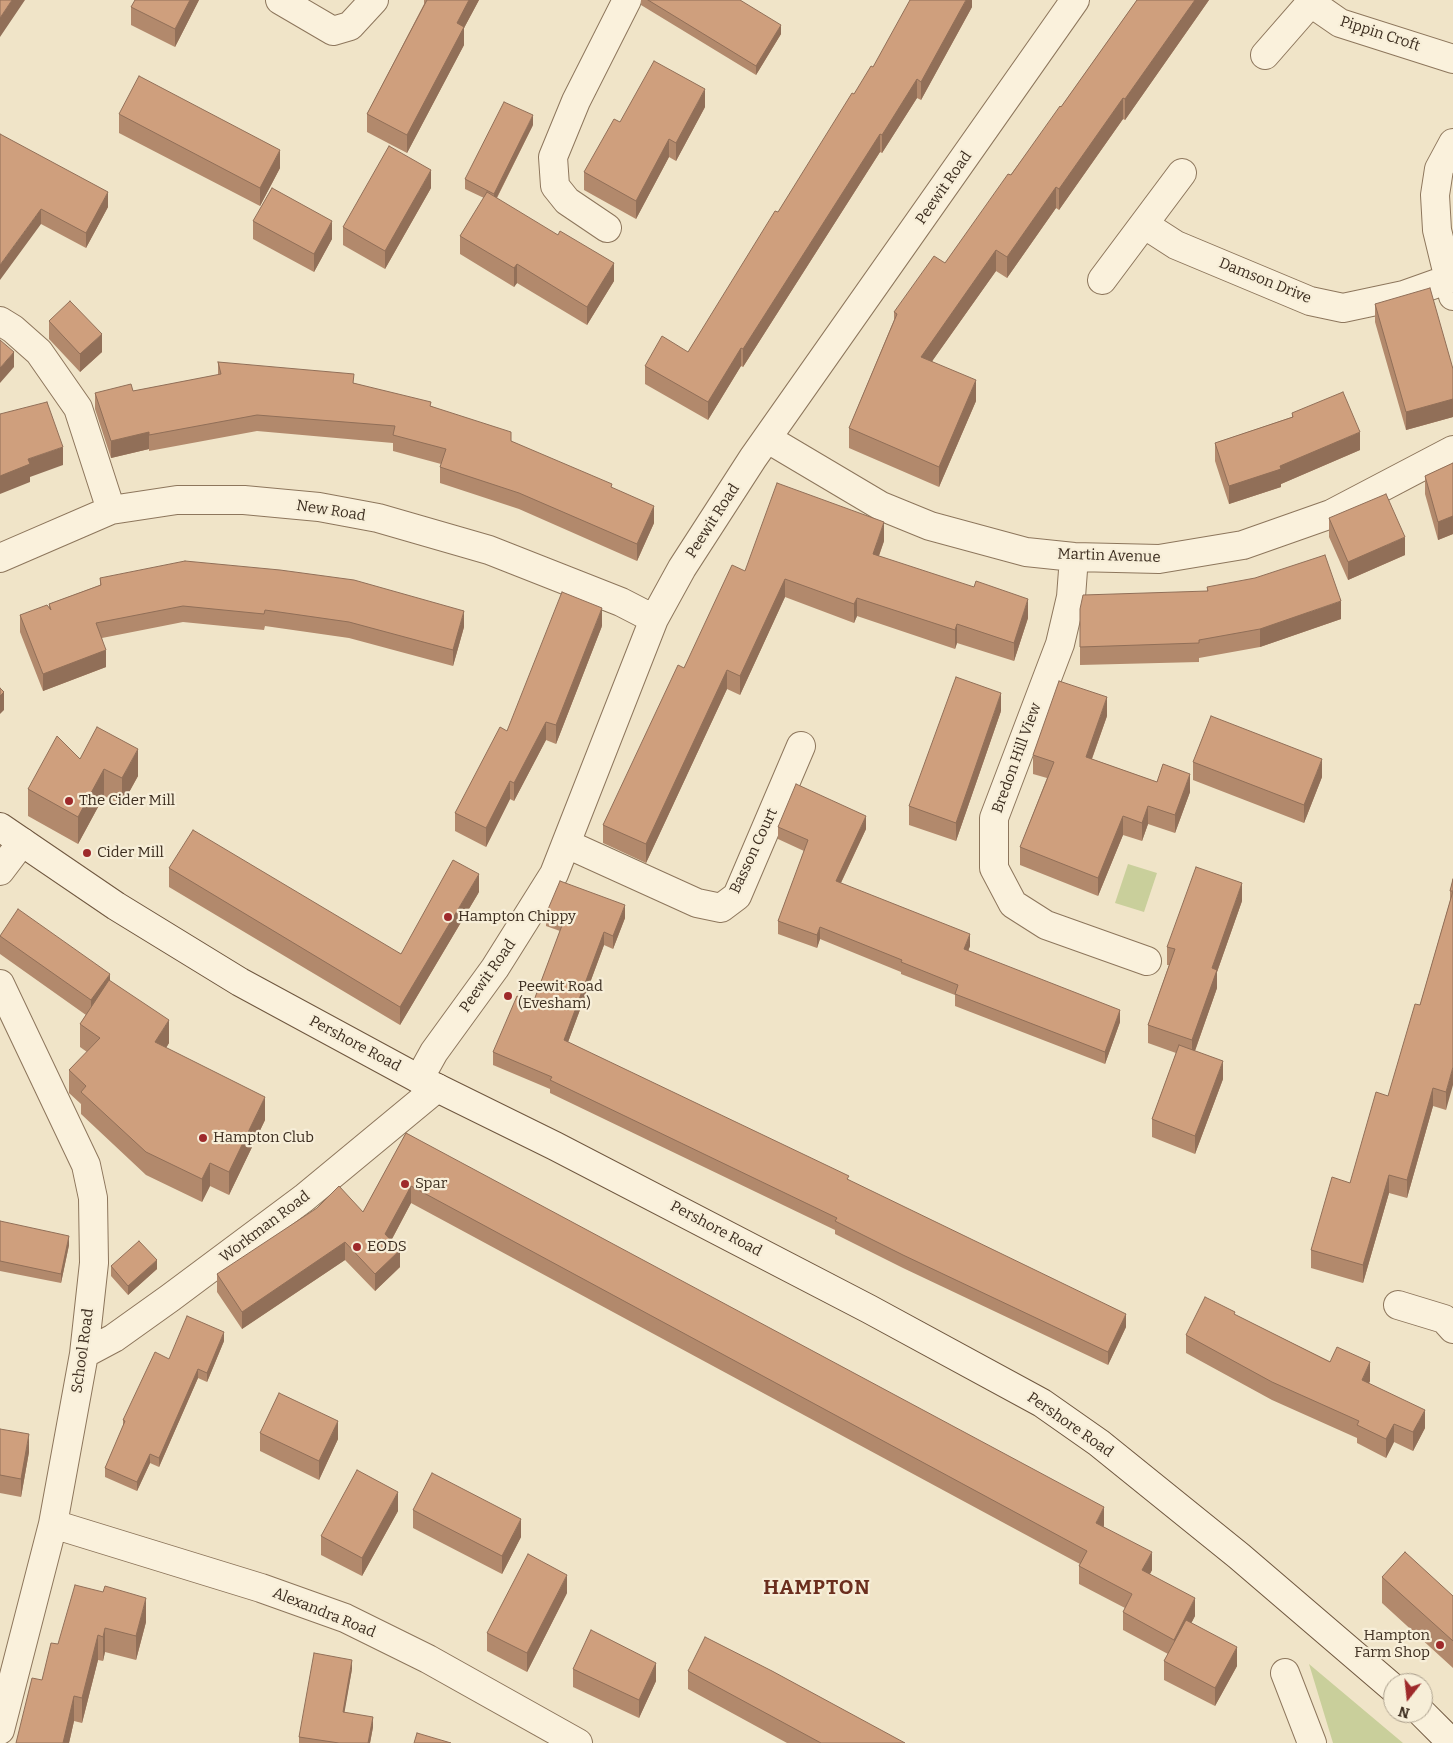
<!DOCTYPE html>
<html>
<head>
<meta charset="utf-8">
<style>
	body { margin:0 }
	#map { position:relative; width:1453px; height:1743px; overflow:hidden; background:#f0e4c8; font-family:Bitter,serif }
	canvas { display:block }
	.north { position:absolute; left:1383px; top:1673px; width:50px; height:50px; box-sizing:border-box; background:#f7eed8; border:1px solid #ada18e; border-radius:50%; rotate:196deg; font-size:14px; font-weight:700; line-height:20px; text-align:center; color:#3d2e20 }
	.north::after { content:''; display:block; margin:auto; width:18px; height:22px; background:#9e2a2b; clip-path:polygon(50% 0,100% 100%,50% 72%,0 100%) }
</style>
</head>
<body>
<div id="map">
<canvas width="1453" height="1743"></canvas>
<div class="north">N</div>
</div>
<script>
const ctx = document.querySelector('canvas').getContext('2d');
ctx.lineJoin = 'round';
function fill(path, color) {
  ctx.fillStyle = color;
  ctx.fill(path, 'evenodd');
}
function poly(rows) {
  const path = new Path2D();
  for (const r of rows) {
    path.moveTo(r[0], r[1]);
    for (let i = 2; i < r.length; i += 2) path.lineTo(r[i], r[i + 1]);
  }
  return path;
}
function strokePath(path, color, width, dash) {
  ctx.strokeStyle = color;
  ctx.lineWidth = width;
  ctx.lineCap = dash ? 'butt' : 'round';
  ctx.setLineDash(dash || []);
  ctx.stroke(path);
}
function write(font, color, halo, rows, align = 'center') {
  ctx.font = font + ' Bitter,serif';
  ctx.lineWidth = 4.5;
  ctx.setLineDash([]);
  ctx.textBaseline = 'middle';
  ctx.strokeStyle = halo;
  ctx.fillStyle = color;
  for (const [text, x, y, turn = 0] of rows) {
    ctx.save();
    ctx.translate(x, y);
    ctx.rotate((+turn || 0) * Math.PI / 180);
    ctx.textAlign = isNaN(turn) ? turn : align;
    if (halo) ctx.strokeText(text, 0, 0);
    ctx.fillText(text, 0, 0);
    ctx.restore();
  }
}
const green = poly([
	[1128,864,1157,873,1144,912,1115,903],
	[1309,1664,1403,1743,1333,1743]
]);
const minor = poly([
	[280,0,333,31,350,26,374,0],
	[1311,3,1340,23,1453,59],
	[1265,55,1313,0],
	[1453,143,1439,169,1435,195,1437,230,1453,296],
	[1145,225,1176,245,1310,301,1343,308,1404,295,1449,279],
	[607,228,567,201,555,186,553,157,576,101,627,0],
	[1102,280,1182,173],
	[0,321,13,329,39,352,78,408,111,510],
	[768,439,881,506,930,526,1026,552,1074,557,1159,559,1243,545,1331,514,1453,450],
	[1074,557,1071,597,1060,644,994,818,994,868,1013,904,1046,925,1147,961],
	[0,558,111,510,177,500,244,500,319,507,378,518,489,550,621,602,654,619],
	[567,844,697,903,721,908,737,896,801,746],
	[0,871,22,842],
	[0,984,86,1165,93,1198,94,1263,84,1354,53,1524,0,1730],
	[419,1079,434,1052,495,968,554,874,654,619,682,568,753,458,1075,0],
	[1398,1305,1444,1319,1453,1329],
	[84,1354,114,1338,170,1298,304,1198,437,1088],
	[53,1524,261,1588,345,1618,428,1659,578,1743],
	[1285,1673,1312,1743]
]);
const secondary = poly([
	[0,827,116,906,240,982,419,1079,555,1146,869,1309,1042,1403,1099,1443,1239,1556,1393,1688],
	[1422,1713,1452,1743]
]);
const wall = poly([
	[199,0,175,47,131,25,131,7],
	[424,0,479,0,464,28,464,45,407,153,367,132,367,114,424,4],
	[641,0,740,0,781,34,756,75,641,5],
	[972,0,972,7,921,100,917,98,882,153,880,152,743,367,741,366,708,420,645,384,645,366,688,352,854,94,873,67],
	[1137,0,1209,0,1125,120,1123,119,1059,210,1056,208,1007,278,996,271,932,361,976,401,939,487,849,448,849,428,894,320,894,312,945,263,1061,107],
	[705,107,676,161,669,157,636,219,584,190,584,172,620,122],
	[119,114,280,168,260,206,119,133],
	[533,125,497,198,614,281,587,325,517,283,514,287,460,254,460,236,484,198,465,189,465,179],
	[0,134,108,207,86,248,41,224],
	[431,188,385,269,343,245,343,227],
	[253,221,332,239,314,272,253,239],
	[1375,304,1453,369,1453,417,1406,430,1375,322],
	[49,321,102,352,80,372,49,339],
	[218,362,354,383,431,406,511,441,612,488,654,523,637,561,519,509,440,483,440,467,441,464,393,451,393,443,257,431,149,451,149,449,111,458,95,409,95,393,133,391,218,375],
	[1292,413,1360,450,1281,484,1281,487,1229,504,1215,461,1215,443,1292,417],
	[1453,463,1453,534,1438,540,1425,494,1425,476],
	[1329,518,1405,555,1348,580,1329,537],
	[884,541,879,556,1028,618,1014,661,957,643,955,649,857,616,854,623,785,597,740,695,727,689,646,863,603,843,603,825,684,668,745,571],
	[100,578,464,627,453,666,349,638,265,626,264,630,183,622,102,638,106,667,43,691,20,632,20,615,49,607,49,604,100,585],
	[1207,587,1341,619,1260,647,1199,658,1199,662,1080,665,1080,609,1207,591],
	[602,626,556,744,546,740,514,801,510,799,486,847,455,831,455,813,507,731],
	[1001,711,956,841,909,825,909,806],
	[1107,716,1092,759,1157,782,1190,792,1175,833,1148,824,1142,841,1123,835,1098,896,1020,865,1020,847,1047,778,1033,774,1033,755],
	[80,759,138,776,122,805,104,796,78,844,28,816,28,789],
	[1193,762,1322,777,1304,823,1193,780],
	[778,827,866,829,841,883,970,946,968,951,1120,1022,1105,1064,955,1006,955,995,901,974,901,972,820,939,817,948,778,934,778,921,804,851,778,839],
	[169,868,401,954,479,892,400,1025,169,887],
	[1453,879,1446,1110,1433,1106,1407,1198,1389,1193,1363,1283,1311,1268,1311,1250,1350,1183,1388,1096,1420,1005,1450,901,1450,891],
	[1242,901,1217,972,1217,988,1195,1051,1223,1079,1195,1154,1152,1137,1152,1119,1176,1053,1148,1043,1148,1025,1169,965,1167,965,1167,947],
	[546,914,625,918,613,949,604,945,568,1042,849,1180,1126,1327,1108,1365,903,1268,835,1234,835,1230,550,1093,550,1089,493,1065,493,1052,533,1003,560,931,546,926],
	[0,935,110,981,169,1043,166,1048,265,1120,229,1195,210,1186,202,1202,146,1175,81,1114,81,1104,69,1093,69,1070,87,1052,80,1047,80,1024,86,1015,0,954],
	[406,1133,1104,1525,1104,1527,1152,1570,1150,1574,1195,1616,1191,1623,1237,1666,1215,1706,1164,1680,1164,1661,1168,1654,1123,1630,1123,1612,1125,1608,1079,1584,1079,1566,1080,1564,411,1203,391,1241,400,1267,375,1291,345,1260,242,1329,217,1292,217,1274,363,1212],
	[0,1221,69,1245,61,1283,0,1271],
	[111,1266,157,1269,128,1295,111,1276],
	[1235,1315,1370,1381,1369,1383,1425,1428,1413,1451,1394,1442,1386,1458,1357,1443,1357,1438,1272,1400,1186,1353,1186,1335],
	[224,1341,207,1382,198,1378,159,1467,150,1463,137,1491,105,1477,105,1468,123,1426,123,1420,169,1359],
	[0,1429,29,1452,21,1497,0,1493],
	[260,1433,338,1439,319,1480,260,1451],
	[413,1510,521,1537,502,1574,413,1528],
	[398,1511,362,1576,321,1555,321,1536],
	[1382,1577,1453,1596,1453,1668,1382,1603],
	[103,1592,146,1622,136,1660,105,1652,103,1661,98,1660,82,1723,74,1721,69,1743,16,1743,42,1680,58,1644],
	[567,1593,527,1672,487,1651,487,1633],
	[352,1669,344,1712,373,1727,370,1743,299,1743,299,1737],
	[573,1669,656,1681,639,1718,573,1687],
	[688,1671,905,1743,787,1743,688,1689]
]);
const shadedWall = poly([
	[12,0,25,0,0,37,0,18],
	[190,0,199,0,175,47,175,29],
	[469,0,479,0,464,28,464,45,407,153,407,135,457,23],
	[966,0,972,0,972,7,921,100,921,82],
	[1195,0,1209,0,1125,120,1125,99],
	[781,25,781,34,756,75,756,66],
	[917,79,917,98,882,153,882,135],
	[705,89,705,107,676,161,676,143],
	[1123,98,1123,119,1059,210,1059,189],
	[533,115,533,125,494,203,494,194],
	[880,134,880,152,743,367,743,349],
	[669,139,669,157,636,219,636,201],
	[280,150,280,168,260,206,260,188],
	[431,170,431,188,385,269,385,251],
	[1056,187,1056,208,1007,278,1007,257],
	[108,192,108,207,86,248,86,233],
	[41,209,41,224,0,280,0,265],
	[332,221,332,239,314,272,314,254],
	[996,250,996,271,921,377,921,357],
	[614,263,614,281,587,325,587,307],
	[517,264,517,283,514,287,514,268],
	[102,334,102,352,80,372,80,354],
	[741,348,741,366,708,420,708,402],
	[14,352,14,367,0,383,0,368],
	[976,380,976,401,939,487,939,467],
	[1453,399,1453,417,1406,430,1406,412],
	[149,432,149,449,111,458,111,441],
	[1360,432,1360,450,1281,484,1281,487,1229,504,1229,486,1280,466],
	[63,447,63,465,30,477,30,482,0,494,0,476,28,459],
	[654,506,654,523,637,561,637,544],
	[1453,516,1453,534,1438,540,1438,522],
	[884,522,884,541,873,572,873,554],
	[1405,537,1405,555,1348,580,1348,562],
	[785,579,785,597,740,695,740,676],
	[857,598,857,616,854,623,854,604],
	[1028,599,1028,618,1014,661,1014,643],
	[1341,601,1341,619,1260,647,1260,629],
	[602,608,602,626,556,744,556,725],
	[464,611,464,627,453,666,453,650],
	[957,624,957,643,955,649,955,630],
	[106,650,106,667,43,691,43,674],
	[727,670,727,689,646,863,646,844],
	[4,692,4,710,0,714,0,696],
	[1001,693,1001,711,956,841,956,823],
	[1107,697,1107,716,1086,775,1086,757],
	[546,722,546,740,514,801,514,783],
	[138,749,138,776,122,805,122,778],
	[1322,759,1322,777,1304,823,1304,805],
	[104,769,104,796,78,844,78,817],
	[1190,774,1190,792,1175,833,1175,815],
	[510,781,510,799,486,847,486,828],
	[1148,806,1148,824,1142,841,1142,823],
	[866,816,866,829,836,893,836,881],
	[1123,816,1123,835,1098,896,1098,878],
	[479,874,479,892,400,1025,400,1007],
	[1242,883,1242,901,1217,972,1217,988,1192,1059,1192,1040,1212,968],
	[625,905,625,918,613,949,613,936],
	[820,927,820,939,817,948,817,935],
	[604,932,604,945,564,1053,564,1040],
	[970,934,970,946,964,962,964,949],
	[110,974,110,992,91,1019,91,1000],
	[1120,1010,1120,1022,1105,1064,1105,1052],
	[169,1020,169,1043,155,1065,155,1042],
	[1223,1061,1223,1079,1195,1154,1195,1136],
	[1453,1067,1453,1085,1446,1110,1446,1092],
	[1433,1088,1433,1106,1407,1198,1407,1180],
	[265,1097,265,1120,229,1195,229,1172],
	[210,1163,210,1186,202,1202,202,1179],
	[1389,1175,1389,1193,1363,1283,1363,1265],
	[411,1186,411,1203,385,1252,385,1234],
	[69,1236,69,1245,61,1283,61,1274],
	[345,1242,345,1260,242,1329,242,1312],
	[400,1250,400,1267,375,1291,375,1274],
	[157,1260,157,1269,128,1295,128,1286],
	[1126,1314,1126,1327,1108,1365,1108,1352],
	[224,1332,224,1341,207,1382,207,1373],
	[1370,1362,1370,1381,1362,1398,1362,1380],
	[198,1369,198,1378,159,1467,159,1458],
	[1425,1410,1425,1428,1413,1451,1413,1432],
	[338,1421,338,1439,319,1480,319,1461],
	[1394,1424,1394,1442,1386,1458,1386,1439],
	[29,1434,29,1452,21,1497,21,1479],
	[150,1454,150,1463,137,1491,137,1482],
	[398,1492,398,1511,362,1576,362,1558],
	[1104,1507,1104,1525,1096,1540,1096,1523],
	[521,1519,521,1537,502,1574,502,1556],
	[1152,1552,1152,1570,1142,1588,1142,1570],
	[567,1575,567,1593,527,1672,527,1653],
	[146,1598,146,1622,136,1660,136,1636],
	[1195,1598,1195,1616,1174,1657,1174,1640],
	[105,1628,105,1652,103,1661,103,1637],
	[98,1635,98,1660,82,1723,82,1698],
	[1237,1647,1237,1666,1215,1706,1215,1688],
	[352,1660,352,1669,343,1721,343,1712],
	[656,1663,656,1681,639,1718,639,1700],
	[74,1696,74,1721,69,1743,63,1743],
	[373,1717,373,1727,370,1743,368,1743]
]);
const building = poly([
	[0,0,12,0,0,18,0,0],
	[135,0,190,0,175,29,131,7,135,0],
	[427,0,469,0,457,23,464,27,407,135,367,114,427,0],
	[648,0,740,0,781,25,756,66,648,0],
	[910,0,966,0,921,82,917,79,882,135,880,134,743,349,741,348,708,402,645,366,662,336,688,352,775,211,778,212,852,93,854,94,871,66,873,67,910,0],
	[1137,0,1195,0,1125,99,1123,98,1059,189,1056,187,1007,257,996,250,921,357,976,380,939,467,849,428,897,314,894,312,934,256,945,263,1008,174,1011,175,1060,106,1061,107,1137,0],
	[654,61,705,89,676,143,669,139,636,201,584,172,614,119,620,122,654,61],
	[139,76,280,150,260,188,119,114,139,76],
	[504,102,533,115,494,194,465,179,504,102],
	[0,134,108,192,86,233,41,209,0,265,0,134],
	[389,146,431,170,385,251,343,227,389,146],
	[272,188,332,221,314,254,253,221,272,188],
	[487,192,558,235,560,231,614,263,587,307,517,264,514,268,460,236,487,192],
	[1430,288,1453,369,1453,399,1406,412,1375,304,1430,288],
	[70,301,102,334,80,354,49,321,70,301],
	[0,340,14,352,0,368,0,340],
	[218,362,354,374,353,383,431,402,430,406,511,432,511,441,612,484,611,487,654,506,637,544,519,493,440,467,446,449,393,435,395,426,257,415,149,435,149,432,111,441,95,393,131,384,133,391,221,374,218,362],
	[1343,392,1360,432,1280,466,1281,469,1229,486,1215,443,1293,417,1292,413,1343,392],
	[47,402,63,447,28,459,30,464,0,476,0,414,47,402],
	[1453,463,1453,516,1438,522,1425,476,1453,463],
	[777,483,884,522,873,554,974,587,976,581,1028,599,1014,643,957,624,955,630,857,598,854,604,785,579,740,676,727,670,646,844,603,825,678,665,684,668,732,565,745,571,777,483],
	[1386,494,1405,537,1348,562,1329,518,1386,494],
	[1325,555,1341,601,1260,629,1199,640,1199,643,1080,647,1080,609,1083,595,1208,591,1207,587,1255,578,1325,555],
	[185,561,280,570,354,580,464,611,453,650,349,622,265,610,264,614,183,606,96,623,106,650,43,674,20,615,47,605,51,610,49,604,101,585,100,578,185,561],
	[562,592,602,608,556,725,546,722,514,783,510,781,486,828,455,813,500,727,507,731,562,592],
	[956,677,1001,693,956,823,909,806,956,677],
	[1059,681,1107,697,1086,757,1157,782,1163,764,1190,774,1175,815,1148,806,1142,823,1123,816,1098,878,1020,847,1054,762,1033,755,1059,681],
	[0,688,4,692,0,696,0,688],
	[1211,716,1322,759,1304,805,1193,762,1211,716],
	[97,727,138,749,122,778,104,769,78,817,28,789,57,736,80,759,97,727],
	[796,784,866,816,836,881,970,934,964,949,1120,1010,1105,1052,955,994,958,985,901,962,902,960,820,927,817,935,778,921,808,840,778,827,796,784],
	[193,830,401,954,453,860,479,874,400,1007,169,868,193,830],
	[1196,867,1242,883,1212,968,1217,970,1192,1040,1148,1025,1175,949,1167,947,1196,867],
	[1453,879,1453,1067,1446,1092,1433,1088,1407,1180,1389,1175,1363,1265,1311,1250,1332,1177,1350,1183,1376,1092,1388,1096,1415,1004,1420,1005,1453,891,1450,891,1453,879],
	[560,881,625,905,613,936,604,932,564,1040,849,1176,847,1179,1126,1314,1108,1352,903,1255,835,1221,837,1218,550,1080,552,1077,493,1052,517,996,533,1003,564,920,546,914,560,881],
	[18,909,110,974,91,1000,0,936,18,909],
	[109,980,169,1020,155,1042,265,1097,229,1172,210,1163,202,1179,146,1152,81,1092,86,1086,69,1070,100,1038,80,1024,109,980],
	[1179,1045,1223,1061,1195,1136,1152,1119,1179,1045],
	[406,1133,1104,1507,1096,1523,1152,1552,1142,1570,1195,1598,1174,1640,1123,1612,1132,1594,1079,1566,1087,1551,411,1186,385,1234,400,1250,375,1274,345,1242,242,1312,217,1274,317,1208,339,1186,363,1212,406,1133],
	[0,1221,69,1236,61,1274,0,1261,0,1221],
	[139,1241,157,1260,128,1286,111,1266,139,1241],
	[1205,1297,1235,1312,1234,1314,1330,1362,1337,1347,1370,1362,1362,1380,1425,1410,1413,1432,1394,1424,1386,1439,1357,1425,1359,1421,1272,1382,1186,1335,1205,1297],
	[187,1316,224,1332,207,1373,198,1369,159,1458,150,1454,137,1482,105,1468,125,1421,123,1420,155,1352,169,1359,187,1316],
	[279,1393,338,1421,319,1461,260,1433,279,1393],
	[0,1429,29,1434,21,1479,0,1475,0,1429],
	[357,1470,398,1492,362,1558,321,1536,357,1470],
	[432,1473,521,1519,502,1556,413,1510,432,1473],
	[1405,1552,1453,1596,1453,1641,1382,1577,1405,1552],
	[528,1554,567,1575,527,1653,487,1633,528,1554],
	[75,1585,103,1592,105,1586,146,1598,136,1636,105,1628,103,1637,98,1635,82,1698,74,1696,63,1743,16,1743,32,1678,42,1680,51,1643,58,1644,75,1585],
	[1186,1620,1237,1647,1215,1688,1164,1661,1186,1620],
	[591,1630,656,1663,639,1700,573,1669,591,1630],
	[705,1637,772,1671,905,1743,821,1743,688,1671,705,1637],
	[314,1653,352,1660,343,1712,373,1717,368,1743,339,1743,299,1737,314,1653],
	[417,1733,451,1743,414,1743,417,1733]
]);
const markers = [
	[69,801,5,"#9e2a2b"],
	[87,853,5,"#9e2a2b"],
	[448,917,5,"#9e2a2b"],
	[508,996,5,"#9e2a2b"],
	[203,1138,5,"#9e2a2b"],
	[405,1184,5,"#9e2a2b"],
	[357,1247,5,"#9e2a2b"],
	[1440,1645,5,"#9e2a2b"]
];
const streetNames = [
	["Pippin Croft",1380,34,18],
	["Peewit Road",944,188,-55],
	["Damson Drive",1265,281,22],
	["New Road",331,511,9],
	["Peewit Road",713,521,-57],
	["Martin Avenue",1109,556,2],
	["Bredon Hill View",1017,758,-70],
	["Basson Court",754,851,-65],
	["Peewit Road",488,976,-55],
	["Pershore Road",355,1044,28],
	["Workman Road",265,1227,-37],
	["Pershore Road",716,1229,28],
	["School Road",83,1351,-82],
	["Pershore Road",1070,1425,35],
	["Alexandra Road",324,1613,22]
];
const poiNames = [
	["The Cider Mill",79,801],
	["Cider Mill",97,853],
	["Hampton Chippy",458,917],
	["Peewit Road",518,987],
	["(Evesham)",518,1004],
	["Hampton Club",213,1138],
	["Spar",415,1184],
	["EODS",367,1247],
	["Hampton",1430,1636,"right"],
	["Farm Shop",1430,1653,"right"]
];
const districtNames = [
	["HAMPTON",817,1588]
];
fill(green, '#c9cf9b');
strokePath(minor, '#8d765c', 30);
strokePath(secondary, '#6f573f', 30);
strokePath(minor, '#faf1dc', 28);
strokePath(secondary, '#faf1dc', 28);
fill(wall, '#b2896c');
fill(shadedWall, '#916f58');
fill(building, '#cf9f7d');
strokePath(building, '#916f58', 1);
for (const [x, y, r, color] of markers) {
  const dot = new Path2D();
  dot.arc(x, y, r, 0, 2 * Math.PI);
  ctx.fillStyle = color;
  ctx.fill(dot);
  strokePath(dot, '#f7eed8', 2);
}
write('15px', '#3d2e20', '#f7eed8', streetNames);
write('15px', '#3d2e20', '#f7eed8', poiNames, 'left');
ctx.letterSpacing = '1px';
write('bold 20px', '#6b2e1e', '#f7eed8', districtNames);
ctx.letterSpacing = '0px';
</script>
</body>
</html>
